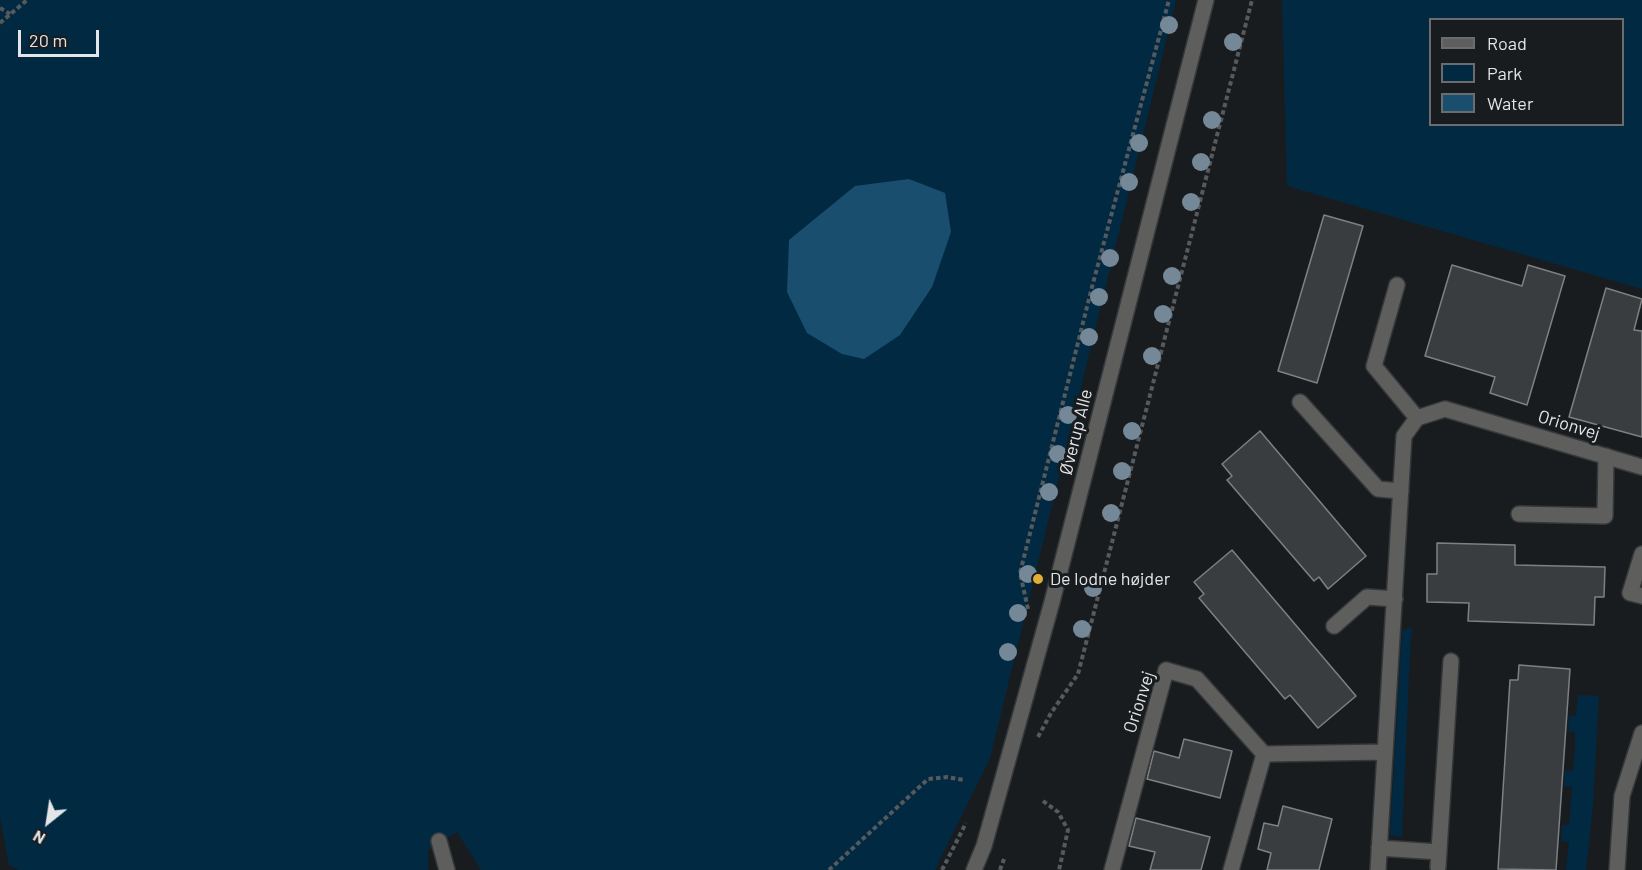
<!DOCTYPE html>
<html>
<head>
<meta charset="utf-8">
<style>
	body { margin:0 }
	#map { position:relative; width:1642px; height:870px; overflow:hidden; background:#191c1f; font-family:Barlow,sans-serif }
	canvas { display:block }
	.legend { position:absolute; left:1429px; top:18px; width:195px; height:108px; box-sizing:border-box; background:#191c1f; border:2px solid #6a6c6f; margin:0; padding:8px 10px; list-style:none; font-size:18px; color:#e3e5e7 }
	.legend li { display:flex; align-items:center; gap:12px; height:30px }
	.legend b { width:30px; border:2px solid #6a6c6f }
	.north { position:absolute; left:18px; top:792px; width:60px; height:60px; -webkit-text-stroke:4px #191c1f; paint-order:stroke; rotate:210deg; font-size:16px; font-weight:700; line-height:24px; text-align:center; color:#e3e5e7 }
	.north::after { content:''; display:block; margin:auto; width:21px; height:27px; background:#e3e5e7; clip-path:polygon(50% 0,100% 100%,50% 72%,0 100%) }
	.scale { position:absolute; left:18px; top:30px; width:81px; height:27px; box-sizing:border-box; border:3px solid #e3e5e7; border-top:0; padding-left:8px; font-size:18px; line-height:21px; white-space:nowrap; color:#e3e5e7; -webkit-text-stroke:4px #191c1f; paint-order:stroke }
</style>
</head>
<body>
<div id="map">
<canvas width="1642" height="870"></canvas>
<ul class="legend">
<li><b style="height:8px;background:#5e5e5c"></b>Road</li>
<li><b style="height:16px;background:#012a42"></b>Park</li>
<li><b style="height:16px;background:#194e6f"></b>Water</li>
</ul>
<div class="north">N</div>
<div class="scale">20 m</div>
</div>
<script>
const ctx = document.querySelector('canvas').getContext('2d');
ctx.lineJoin = 'round';
function fill(path, color) {
  ctx.fillStyle = color;
  ctx.fill(path, 'evenodd');
}
function poly(rows) {
  const path = new Path2D();
  for (const r of rows) {
    path.moveTo(r[0], r[1]);
    for (let i = 2; i < r.length; i += 2) path.lineTo(r[i], r[i + 1]);
  }
  return path;
}
function strokePath(path, color, width, dash) {
  ctx.strokeStyle = color;
  ctx.lineWidth = width;
  ctx.lineCap = dash ? 'butt' : 'round';
  ctx.setLineDash(dash || []);
  ctx.stroke(path);
}
function write(font, color, halo, rows, align = 'center') {
  ctx.font = font + ' Barlow,sans-serif';
  ctx.lineWidth = 6;
  ctx.setLineDash([]);
  ctx.textBaseline = 'middle';
  ctx.strokeStyle = halo;
  ctx.fillStyle = color;
  for (const [text, x, y, turn = 0] of rows) {
    ctx.save();
    ctx.translate(x, y);
    ctx.rotate((+turn || 0) * Math.PI / 180);
    ctx.textAlign = isNaN(turn) ? turn : align;
    if (halo) ctx.strokeText(text, 0, 0);
    ctx.fillText(text, 0, 0);
    ctx.restore();
  }
}
const green = poly([
	[0,0,1176,0,990,758,935,870,481,870,457,832,428,850,428,870,18,870,9,865,0,817],
	[1282,0,1642,0,1642,289,1287,186],
	[1430,20,1622,20,1622,124,1430,124],
	[1412,627,1410,653,1402,837,1390,835,1402,631],
	[1578,695,1599,696,1593,805,1586,870,1566,870,1569,842,1561,841,1562,825,1569,825,1572,787,1564,786,1565,771,1573,771,1575,750,1575,732,1568,731,1569,716,1576,716]
]);
const water = poly([
	[909,179,945,193,951,232,932,287,900,335,864,359,842,354,807,333,787,292,789,240,855,186]
]);
const building = poly([
	[1324,215,1363,226,1317,383,1278,371,1324,215],
	[1452,265,1522,286,1528,265,1565,276,1527,405,1490,393,1495,377,1425,356,1452,265],
	[1606,288,1642,299,1634,330,1642,331,1642,437,1569,417,1606,288],
	[1260,431,1366,556,1328,589,1319,577,1314,581,1227,480,1232,476,1222,464,1260,431],
	[1437,543,1515,545,1515,565,1605,567,1604,597,1595,597,1594,625,1468,621,1469,603,1427,602,1427,574,1437,574,1437,543],
	[1232,550,1356,696,1318,728,1290,695,1285,699,1199,598,1204,594,1194,582,1232,550],
	[1519,665,1570,669,1556,870,1498,869,1510,680,1518,680,1519,665],
	[1184,739,1232,751,1220,798,1147,779,1154,751,1179,758,1184,739],
	[1283,806,1332,819,1319,870,1267,870,1271,853,1258,849,1264,823,1278,826,1283,806],
	[1136,818,1210,837,1201,870,1150,870,1155,852,1129,846,1136,818]
]);
const path = poly([
	[0,8,10,14],
	[0,23,27,0],
	[1028,609,1020,573,1092,287,1169,0],
	[1038,737,1051,713,1078,674,1252,0],
	[1043,801,1058,812,1068,830,1059,870],
	[829,870,928,779,947,777,964,780],
	[942,870,966,823],
	[1000,870,1004,859]
]);
const service = poly([
	[1519,514,1605,516,1606,456],
	[439,841,447,870]
]);
const minor = poly([
	[1397,285,1374,366,1417,418],
	[1300,402,1378,489,1401,491],
	[1642,554,1630,593,1642,596],
	[1334,626,1367,597,1395,599],
	[1379,848,1439,852],
	[1438,867,1451,661],
	[1112,870,1166,670,1197,679,1264,754,1385,752],
	[1231,870,1264,754],
	[1378,870,1404,436,1417,418,1445,409,1642,467],
	[1617,870,1622,796,1642,733]
]);
const tertiary = poly([
	[974,870,984,846,1052,602,1206,0]
]);
const trees = [
	[1169,25],
	[1233,42],
	[1212,120],
	[1139,143],
	[1201,162],
	[1129,182],
	[1191,202],
	[1110,258],
	[1172,276],
	[1099,297],
	[1163,314],
	[1089,337],
	[1152,356],
	[1068,415],
	[1132,431],
	[1058,454],
	[1122,471],
	[1049,492],
	[1111,513],
	[1028,574],
	[1093,588],
	[1018,613],
	[1082,629],
	[1008,652]
];
const markers = [
	[1038,579,6,"#e1af34"]
];
const streetNames = [
	["Orionvej",1569,425,17],
	["Øverup Alle",1076,432,-76],
	["Orionvej",1139,702,-72]
];
const poiNames = [
	["De lodne højder",1050,579]
];
fill(green, '#012a42');
fill(water, '#194e6f');
fill(building, '#393d40');
strokePath(building, '#7d8184', 1.5);
strokePath(service, '#35383b', 18);
strokePath(minor, '#35383b', 18);
strokePath(tertiary, '#35383b', 18);
strokePath(path, '#575a5c', 4, [4.5, 3]);
strokePath(service, '#5e5e5c', 15);
strokePath(minor, '#5e5e5c', 15);
strokePath(tertiary, '#5e5e5c', 15);
ctx.fillStyle = '#748897';
for (const [x, y] of trees) {
  ctx.beginPath();
  ctx.arc(x, y, 9, 0, 2 * Math.PI);
  ctx.fill();
}
for (const [x, y, r, color] of markers) {
  const dot = new Path2D();
  dot.arc(x, y, r, 0, 2 * Math.PI);
  ctx.fillStyle = color;
  ctx.fill(dot);
  strokePath(dot, '#191c1f', 2);
}
write('18px', '#e3e5e7', '#191c1f', streetNames);
write('18px', '#e3e5e7', '#191c1f', poiNames, 'left');
</script>
</body>
</html>
